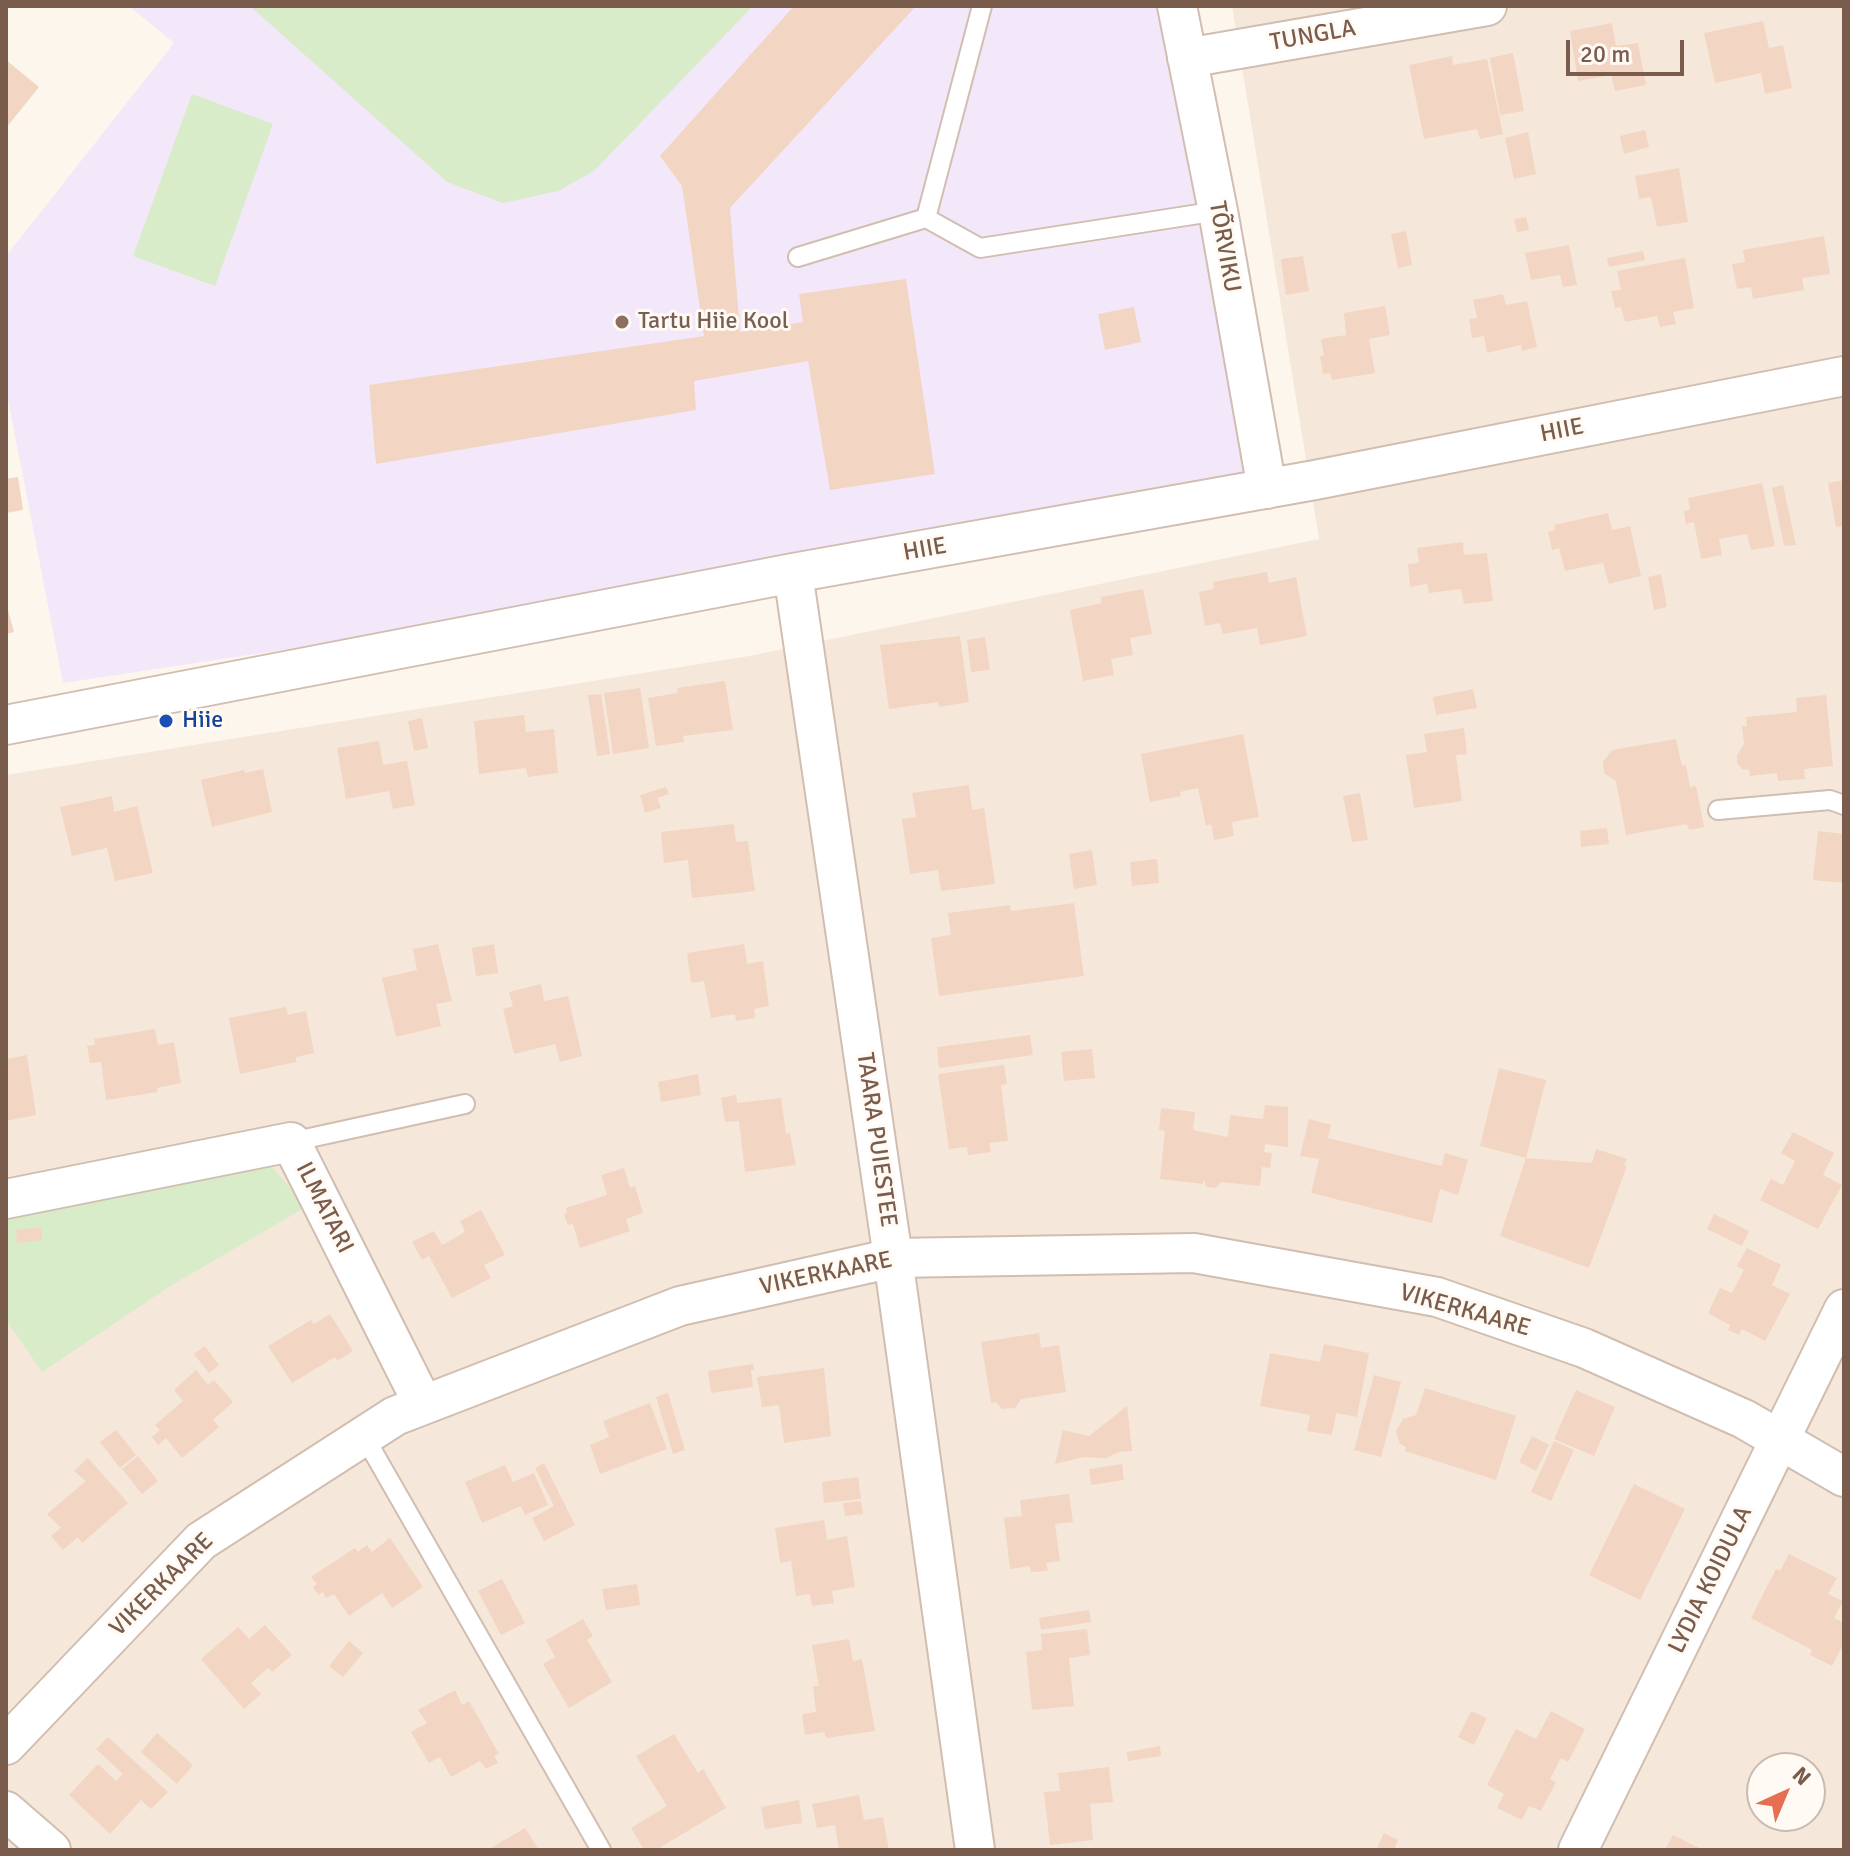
<!DOCTYPE html>
<html>
<head>
<meta charset="utf-8">
<style>
	body { margin:0 }
	#map { position:relative; width:1850px; height:1856px; overflow:hidden; background:#fdf6ec; font-family:Signika,sans-serif }
	canvas { display:block }
	.frame { position:absolute; inset:0; border:8px solid #7a5c4d; pointer-events:none }
	.north { position:absolute; left:1746px; top:1752px; width:80px; height:80px; box-sizing:border-box; background:#fffaf3; border:2px solid #cabbb1; border-radius:50%; rotate:44deg; font-size:22px; font-weight:700; line-height:32px; text-align:center; color:#7a5c4d }
	.north::after { content:''; display:block; margin:auto; width:28px; height:36px; background:#e76f51; clip-path:polygon(50% 0,100% 100%,50% 72%,0 100%) }
	.scale { position:absolute; left:1566px; top:40px; width:118px; height:36px; box-sizing:border-box; border:4px solid #7a5c4d; border-top:0; padding-left:10px; font-size:24px; line-height:28px; white-space:nowrap; color:#7a5c4d; -webkit-text-stroke:6px #fffaf3; paint-order:stroke }
</style>
</head>
<body>
<div id="map">
<canvas width="1850" height="1856"></canvas>
<div class="frame"></div>
<div class="north">N</div>
<div class="scale">20 m</div>
</div>
<script>
const ctx = document.querySelector('canvas').getContext('2d');
ctx.lineJoin = 'round';
function fill(path, color) {
  ctx.fillStyle = color;
  ctx.fill(path, 'evenodd');
}
function poly(rows) {
  const path = new Path2D();
  for (const r of rows) {
    path.moveTo(r[0], r[1]);
    for (let i = 2; i < r.length; i += 2) path.lineTo(r[i], r[i + 1]);
  }
  return path;
}
function strokePath(path, color, width, dash) {
  ctx.strokeStyle = color;
  ctx.lineWidth = width;
  ctx.lineCap = dash ? 'butt' : 'round';
  ctx.setLineDash(dash || []);
  ctx.stroke(path);
}
function write(font, color, halo, rows, align = 'center') {
  ctx.font = font + ' Signika,sans-serif';
  ctx.lineWidth = 6;
  ctx.setLineDash([]);
  ctx.textBaseline = 'middle';
  ctx.strokeStyle = halo;
  ctx.fillStyle = color;
  for (const [text, x, y, turn = 0] of rows) {
    ctx.save();
    ctx.translate(x, y);
    ctx.rotate((+turn || 0) * Math.PI / 180);
    ctx.textAlign = isNaN(turn) ? turn : align;
    if (halo) ctx.strokeText(text, 0, 0);
    ctx.fillText(text, 0, 0);
    ctx.restore();
  }
}
const residential = poly([
	[1232,6,1844,6,1844,1850,6,1850,6,775,749,656,1319,539],
	[1762,1768,1810,1768,1810,1816,1762,1816]
]);
const education = poly([
	[129,6,1177,6,1267,489,793,573,63,683,6,389,6,256,174,43]
]);
const green = poly([
	[250,6,753,6,594,171,558,191,503,203,447,182],
	[192,94,273,124,215,286,133,256],
	[268,1162,306,1207,170,1286,42,1372,6,1320,6,1220]
]);
const building = poly([
	[794,6,916,6,730,208,740,332,803,322,799,294,906,279,935,474,830,490,808,361,694,381,696,410,376,464,369,385,704,336,682,186,660,156],
	[1763,21,1769,48,1783,45,1792,88,1765,94,1761,73,1715,83,1704,33],
	[1612,23,1616,46,1638,43,1646,85,1615,91,1611,75,1578,81,1570,31],
	[1513,53,1524,111,1500,115,1490,58],
	[1452,56,1453,65,1487,59,1503,134,1480,139,1477,129,1424,139,1409,65],
	[6,60,39,87,6,128],
	[1645,130,1649,147,1624,154,1620,136],
	[1528,132,1536,174,1514,179,1505,138],
	[1679,168,1688,222,1657,227,1651,197,1639,199,1635,176],
	[1526,217,1529,230,1517,232,1514,219],
	[1406,231,1412,265,1398,268,1391,234],
	[1824,236,1830,274,1802,278,1804,290,1753,299,1751,287,1737,289,1732,264,1745,262,1743,250],
	[1569,245,1577,285,1563,287,1560,275,1531,280,1525,253],
	[1643,251,1645,260,1609,267,1607,258],
	[1303,256,1309,291,1286,295,1281,259],
	[1685,258,1694,308,1673,312,1676,324,1660,327,1657,316,1625,322,1621,307,1615,308,1611,291,1621,290,1617,271],
	[1503,294,1506,305,1527,301,1537,347,1522,351,1521,345,1487,353,1484,336,1472,338,1469,319,1477,318,1473,300],
	[1385,306,1390,335,1369,339,1375,373,1332,380,1330,373,1323,374,1320,356,1324,356,1321,339,1346,335,1344,313],
	[1134,307,1141,342,1105,350,1098,314],
	[18,477,23,510,6,513,6,479],
	[1844,480,1844,526,1836,527,1828,483],
	[1762,483,1775,546,1751,550,1747,534,1719,539,1722,555,1701,559,1694,522,1686,524,1684,511,1690,510,1688,498],
	[1783,485,1796,545,1784,546,1772,488],
	[1608,513,1612,530,1630,526,1641,576,1609,584,1603,563,1565,571,1559,548,1552,550,1548,532,1555,530,1554,525],
	[1463,542,1464,555,1487,553,1493,601,1464,604,1461,589,1429,593,1427,584,1410,587,1408,564,1419,563,1417,548],
	[1267,572,1269,583,1296,577,1307,636,1260,645,1257,628,1223,634,1220,623,1205,626,1199,592,1214,589,1213,582],
	[1661,574,1667,607,1654,610,1648,577],
	[1143,589,1152,634,1130,638,1133,655,1111,659,1114,675,1083,681,1070,610,1102,603,1101,597],
	[6,603,14,632,6,634],
	[960,636,969,702,939,707,938,702,889,709,880,645],
	[985,637,990,670,971,672,967,640],
	[725,681,733,730,683,736,684,742,656,746,648,698,678,693,677,688],
	[640,688,649,748,613,754,604,693],
	[1473,689,1477,708,1436,715,1433,697],
	[601,694,610,754,597,756,588,695],
	[1826,695,1833,766,1804,769,1805,779,1778,781,1777,773,1750,776,1749,770,1742,769,1737,763,1737,755,1744,744,1742,726,1747,726,1746,717,1797,712,1796,698],
	[524,715,526,732,554,729,558,773,528,777,526,768,479,774,474,721],
	[422,718,428,748,414,751,408,721],
	[1464,728,1467,754,1456,755,1462,801,1414,808,1406,755,1427,752,1424,734],
	[1243,734,1259,817,1232,822,1234,836,1214,840,1211,824,1206,826,1198,788,1180,792,1181,796,1150,802,1141,754],
	[1676,739,1682,766,1686,765,1690,787,1696,786,1704,827,1689,830,1687,824,1626,835,1616,781,1604,773,1603,762,1612,750],
	[379,741,383,765,407,761,415,805,393,809,389,791,346,799,337,748],
	[263,769,272,812,212,827,201,780,244,770,245,773],
	[969,785,972,810,984,808,995,884,941,891,938,870,910,874,902,819,916,817,912,793],
	[666,787,669,794,657,798,661,808,645,813,640,795],
	[1360,793,1368,840,1352,842,1343,796],
	[112,796,114,812,137,806,153,873,115,881,107,848,72,856,60,807],
	[734,824,736,842,748,841,755,891,692,898,688,860,664,863,661,832],
	[1607,828,1609,844,1581,847,1580,831],
	[1818,831,1844,834,1844,883,1813,880],
	[1092,850,1097,885,1074,889,1069,854],
	[1157,859,1159,883,1132,886,1130,862],
	[1074,903,1084,976,939,996,931,938,951,935,948,913,1010,905,1011,911],
	[438,944,452,1001,436,1004,441,1026,396,1037,382,978,417,970,413,949],
	[494,944,498,973,476,976,472,948],
	[744,944,747,964,763,961,769,1006,754,1009,755,1018,736,1021,735,1014,711,1018,704,981,691,983,687,953],
	[541,984,544,1001,568,996,582,1056,560,1062,555,1044,514,1054,503,1009,513,1006,509,992],
	[286,1007,288,1015,306,1011,314,1053,296,1057,296,1062,240,1074,229,1018],
	[155,1029,158,1045,174,1042,181,1083,157,1088,158,1092,106,1100,101,1062,90,1063,87,1046,95,1045,94,1039],
	[1030,1035,1033,1055,939,1068,937,1047],
	[1092,1049,1095,1078,1064,1081,1061,1052],
	[27,1055,36,1115,6,1121,6,1059],
	[1004,1065,1007,1084,1001,1085,1008,1141,989,1143,991,1152,968,1155,967,1147,949,1149,938,1074],
	[1499,1068,1546,1080,1526,1158,1480,1146],
	[698,1074,701,1095,661,1102,658,1082],
	[736,1095,737,1103,781,1098,786,1134,790,1133,796,1165,745,1172,739,1121,725,1122,721,1098],
	[1265,1105,1288,1107,1288,1147,1265,1144,1264,1152,1272,1153,1270,1168,1262,1167,1260,1186,1221,1182,1216,1188,1206,1187,1204,1179,1203,1184,1160,1179,1165,1131,1159,1130,1161,1108,1195,1112,1193,1130,1228,1137,1230,1115,1263,1119],
	[1309,1119,1331,1125,1328,1138,1442,1166,1445,1153,1468,1160,1458,1195,1440,1189,1432,1223,1311,1193,1319,1159,1300,1156],
	[1793,1132,1834,1153,1823,1175,1842,1185,1818,1229,1760,1200,1771,1179,1783,1185,1795,1161,1781,1153],
	[1596,1149,1627,1159,1624,1165,1627,1166,1589,1268,1500,1236,1526,1158,1592,1163],
	[624,1168,630,1188,635,1186,643,1213,626,1219,630,1231,580,1248,573,1224,568,1225,564,1214,567,1213,566,1208,607,1195,601,1175],
	[481,1210,505,1255,484,1265,491,1278,452,1298,429,1256,422,1260,412,1242,434,1231,442,1245,465,1232,460,1221],
	[1714,1214,1749,1231,1742,1246,1707,1229],
	[41,1227,42,1240,17,1243,16,1230],
	[1747,1248,1781,1265,1772,1285,1790,1294,1765,1341,1742,1329,1739,1335,1728,1330,1730,1325,1708,1313,1720,1288,1732,1293,1744,1270,1737,1266],
	[330,1314,353,1351,337,1361,335,1357,292,1383,268,1346,311,1320,314,1324],
	[1039,1333,1041,1348,1059,1345,1066,1392,1021,1399,1015,1408,1002,1409,996,1402,991,1403,981,1342],
	[1324,1344,1369,1353,1357,1417,1336,1413,1332,1435,1307,1431,1310,1415,1260,1406,1270,1353,1320,1362],
	[205,1346,219,1365,209,1373,194,1354],
	[753,1364,754,1370,751,1370,753,1387,711,1393,708,1371],
	[824,1368,831,1436,784,1443,779,1405,762,1407,757,1377],
	[196,1370,208,1385,214,1380,233,1402,213,1420,219,1427,182,1458,166,1438,158,1445,152,1437,160,1430,155,1425,183,1401,174,1390],
	[1374,1375,1401,1382,1381,1457,1354,1450],
	[1425,1388,1516,1416,1496,1480,1405,1451,1406,1447,1400,1444,1396,1431,1403,1419,1416,1415],
	[1576,1390,1615,1407,1594,1456,1554,1439],
	[668,1393,685,1450,673,1454,656,1397],
	[650,1403,667,1449,600,1474,590,1445,609,1437,603,1421],
	[1127,1406,1132,1451,1119,1452,1106,1458,1084,1457,1055,1464,1063,1430,1089,1436],
	[116,1430,136,1455,120,1468,100,1442],
	[1532,1436,1549,1445,1536,1471,1519,1462],
	[1554,1441,1574,1450,1551,1501,1531,1492],
	[138,1456,158,1481,142,1494,122,1469],
	[88,1458,128,1503,82,1543,78,1537,63,1550,51,1536,61,1528,47,1514,86,1481,74,1471],
	[544,1463,575,1525,544,1541,532,1518,554,1506,535,1468],
	[1122,1464,1124,1480,1091,1485,1089,1469],
	[505,1465,513,1482,534,1473,548,1505,525,1515,521,1506,482,1523,465,1482],
	[858,1477,861,1499,824,1503,822,1482],
	[1634,1484,1685,1509,1640,1600,1589,1575],
	[1069,1494,1073,1522,1055,1524,1060,1561,1046,1563,1048,1571,1031,1572,1030,1566,1010,1569,1004,1518,1022,1516,1020,1500],
	[861,1501,863,1514,845,1516,843,1503],
	[824,1520,827,1540,847,1536,855,1587,832,1591,834,1603,812,1606,810,1594,796,1596,791,1561,780,1563,775,1528],
	[390,1538,423,1587,392,1608,382,1593,349,1616,334,1594,326,1598,323,1592,318,1595,313,1587,317,1584,311,1577,355,1548,358,1552,367,1545,372,1552],
	[1789,1554,1837,1578,1828,1594,1843,1601,1834,1618,1844,1623,1844,1643,1832,1666,1810,1655,1812,1650,1751,1618,1776,1569,1780,1571],
	[502,1579,525,1623,501,1635,478,1591],
	[637,1584,640,1605,606,1610,602,1589],
	[1089,1610,1091,1622,1041,1630,1039,1618],
	[583,1619,593,1636,587,1640,612,1682,569,1708,543,1664,555,1657,546,1640],
	[265,1625,292,1655,272,1672,268,1668,251,1683,261,1694,244,1709,201,1659,238,1627,249,1639],
	[1087,1629,1090,1655,1069,1658,1074,1706,1032,1710,1026,1652,1042,1650,1041,1634],
	[849,1639,853,1661,862,1659,875,1731,826,1738,824,1732,805,1735,802,1714,816,1712,813,1686,819,1686,812,1645],
	[349,1641,363,1653,343,1677,329,1666],
	[455,1690,462,1705,469,1701,499,1754,494,1756,498,1763,486,1769,480,1761,451,1777,440,1757,429,1763,411,1732,427,1723,418,1710],
	[1471,1711,1487,1718,1474,1745,1458,1737],
	[1551,1711,1585,1729,1568,1762,1561,1758,1550,1779,1556,1782,1541,1811,1529,1806,1522,1820,1497,1808,1504,1794,1487,1785,1516,1729,1536,1739],
	[157,1733,193,1765,177,1784,141,1752],
	[674,1734,698,1773,703,1769,726,1808,656,1850,644,1850,631,1828,667,1806,636,1756],
	[108,1737,168,1792,151,1809,141,1800,110,1834,69,1795,98,1764,116,1781,123,1774,96,1749],
	[1160,1746,1161,1756,1128,1761,1127,1752],
	[1109,1767,1113,1802,1090,1804,1093,1840,1050,1845,1044,1792,1060,1791,1058,1773],
	[859,1795,864,1820,883,1817,889,1850,839,1850,835,1825,817,1828,812,1804],
	[799,1800,802,1823,765,1829,761,1807],
	[525,1828,539,1850,493,1850,491,1848],
	[1384,1833,1398,1840,1394,1850,1376,1850],
	[1673,1835,1703,1850,1665,1850]
]);
const lane = poly([
	[926,218,982,6],
	[798,257,926,218,980,248,1218,211],
	[1718,810,1830,800,1844,805],
	[291,1142,465,1104],
	[364,1436,601,1850]
]);
const street = poly([
	[1177,6,1218,211,1267,489],
	[1187,58,1487,6],
	[793,573,893,1258,975,1850],
	[6,725,793,573,1315,480,1844,376],
	[6,1199,291,1142,423,1404],
	[6,1745,201,1541,395,1416,680,1306,893,1258,1194,1253,1437,1297,1584,1348,1744,1419,1844,1477],
	[6,1811,51,1850],
	[1578,1850,1844,1309]
]);
const markers = [
	[622,322,8,"#8d6e63"],
	[166,721,8,"#1a4fb4"]
];
const streetNames = [
	["TUNGLA",1313,36,-10],
	["TÕRVIKU",1224,247,80],
	["HIIE",1562,431,-11],
	["HIIE",925,550,-10],
	["TAARA PUIESTEE",876,1140,82],
	["ILMATARI",324,1208,63],
	["VIKERKAARE",826,1274,-12],
	["VIKERKAARE",1465,1311,16],
	["LYDIA KOIDULA",1711,1580,-64],
	["VIKERKAARE",162,1585,-45]
];
const educationNames = [
	["Tartu Hiie Kool",638,322]
];
const transitNames = [
	["Hiie",182,721]
];
fill(residential, '#f5e8da');
fill(education, '#f3e8fa');
fill(green, '#d8ecc9');
fill(building, '#f3d5c3');
strokePath(lane, '#d1beb0', 22);
strokePath(street, '#d1beb0', 42);
strokePath(lane, '#fff', 18);
strokePath(street, '#fff', 38);
for (const [x, y, r, color] of markers) {
  const dot = new Path2D();
  dot.arc(x, y, r, 0, 2 * Math.PI);
  ctx.fillStyle = color;
  ctx.fill(dot);
  strokePath(dot, '#fffaf3', 3);
}
write('24px', '#7a5c4d', '#fffaf3', streetNames);
write('24px', '#785e54', '#fffaf3', educationNames, 'left');
write('24px', '#164399', '#fffaf3', transitNames, 'left');
</script>
</body>
</html>
